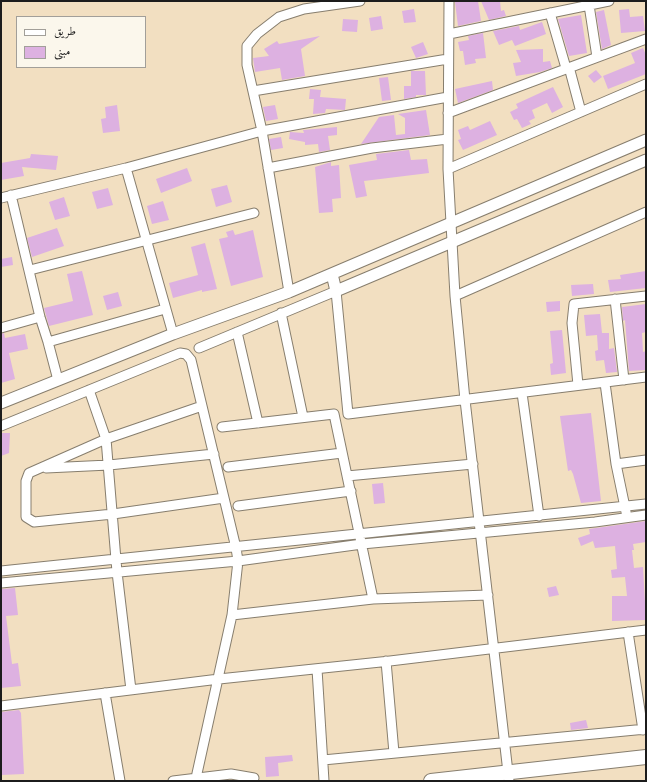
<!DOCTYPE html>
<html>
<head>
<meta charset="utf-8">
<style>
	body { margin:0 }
	#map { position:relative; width:647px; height:782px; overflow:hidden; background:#f2dfc1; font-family:"IM FELL DW Pica",Amiri,serif }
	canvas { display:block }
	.frame { position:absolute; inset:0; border:2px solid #1c1c1c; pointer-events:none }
	.legend { position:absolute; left:16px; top:16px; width:130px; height:52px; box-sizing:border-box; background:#fbf7ec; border:1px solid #a29f99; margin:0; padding:5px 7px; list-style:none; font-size:12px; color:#1c1c1c }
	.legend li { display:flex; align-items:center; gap:8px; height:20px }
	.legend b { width:20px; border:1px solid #a29f99 }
</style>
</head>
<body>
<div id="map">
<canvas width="647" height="782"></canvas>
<div class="frame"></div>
<ul class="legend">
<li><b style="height:5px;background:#fff"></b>طريق</li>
<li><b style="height:11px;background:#ddb1e1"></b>مبنى</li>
</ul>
</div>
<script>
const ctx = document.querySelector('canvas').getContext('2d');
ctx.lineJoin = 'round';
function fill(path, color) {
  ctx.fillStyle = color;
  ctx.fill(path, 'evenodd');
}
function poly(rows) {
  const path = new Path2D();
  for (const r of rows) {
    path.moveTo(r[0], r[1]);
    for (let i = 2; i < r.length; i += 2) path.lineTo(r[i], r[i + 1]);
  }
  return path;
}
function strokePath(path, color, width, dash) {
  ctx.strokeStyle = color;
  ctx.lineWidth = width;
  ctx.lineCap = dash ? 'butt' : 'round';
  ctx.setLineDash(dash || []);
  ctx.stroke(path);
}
const building = poly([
	[461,1,478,1,481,21,458,26,455,2],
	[481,1,500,1,501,11,504,10,506,16,489,20],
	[414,9,416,22,404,23,402,11],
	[629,9,630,17,643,16,645,31,621,33,619,10],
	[604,10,611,45,602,49,596,12],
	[581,15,587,53,569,56,558,19],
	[381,16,383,29,371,31,369,18],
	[343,19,358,20,357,32,342,31],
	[542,22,546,34,515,46,512,40,499,45,493,31,519,26,520,30],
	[483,33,486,58,475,59,476,63,465,65,463,51,460,51,458,42,469,40,468,36],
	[320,36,301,49,305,76,282,80,280,68,255,72,253,58,269,56,264,49,277,41,279,44],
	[423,42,428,54,416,58,411,47],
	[643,48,646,55,646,74,608,89,603,76,635,63,631,53],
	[543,49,543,62,550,61,552,68,540,72,516,76,513,63,521,62,516,50],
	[596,70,602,77,594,83,588,76],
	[411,71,425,71,426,95,416,95,416,97,404,99,404,86,411,86],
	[388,77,391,100,382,101,379,78],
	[492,81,493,90,458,103,455,89],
	[553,87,563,107,552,113,547,103,532,110,535,118,529,121,531,124,522,128,517,119,514,120,510,112,518,108,516,104],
	[310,89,321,90,320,97,346,99,345,110,326,109,325,113,313,114,314,99,309,99],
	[117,105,120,131,103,133,101,119,106,118,105,107],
	[275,105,278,119,266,121,263,107],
	[426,110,430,135,361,144,379,117,394,115,396,135,405,134,405,118,398,114],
	[490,121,497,135,463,150,458,140,461,139,458,130,468,126,470,130],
	[337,127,337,135,328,136,330,150,319,152,318,144,305,145,305,142,289,139,290,132,304,133,303,130],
	[281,137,283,148,271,150,269,139],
	[409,150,411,160,427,159,429,173,364,181,367,196,356,198,349,165,377,160,376,154],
	[31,154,58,156,56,170,22,167,24,176,1,180,1,163,30,158],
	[331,162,331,166,339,165,341,198,332,199,333,212,319,213,315,167],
	[187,168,192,181,161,193,156,179],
	[227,185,232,202,216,207,211,189],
	[108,188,113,205,97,209,92,192],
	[64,197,70,216,55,220,49,202],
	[163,201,169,220,152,224,147,206],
	[57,228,64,246,32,257,27,238],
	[233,230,235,235,253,230,263,277,231,286,219,239,228,237,226,232],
	[205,243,217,289,202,292,202,290,173,298,169,283,198,275,191,247],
	[12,257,13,265,1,267,1,259],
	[82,271,93,315,49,326,44,308,73,301,67,274],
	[646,271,646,288,610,292,608,280,621,279,620,275],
	[593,284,594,294,572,296,571,285],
	[118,292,122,306,107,310,103,296],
	[560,301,560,311,547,312,546,302],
	[646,304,646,332,642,333,643,352,646,351,646,370,629,371,625,320,623,321,622,307],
	[600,314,602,333,609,333,609,349,614,348,617,372,606,373,604,360,596,361,595,351,598,350,597,335,586,336,584,315],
	[562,330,566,373,551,375,550,364,553,363,550,331],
	[4,333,5,338,25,334,28,349,9,353,15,379,1,383,1,334],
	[591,413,601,501,581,503,573,474,571,470,568,471,560,416],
	[1,433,10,433,9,453,1,456],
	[383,483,385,503,374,504,372,484],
	[646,521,646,542,633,544,634,550,632,550,634,568,643,567,646,620,612,621,612,596,627,596,625,577,612,578,611,570,617,569,615,546,595,548,593,541,581,546,578,538,590,534,589,529],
	[556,586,559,595,549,597,547,588],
	[15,588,18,615,6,616,12,664,18,663,21,686,1,688,1,589],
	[19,710,21,713,24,774,1,775,1,712],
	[586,720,588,728,571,730,570,723],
	[292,755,293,761,278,763,279,776,266,777,265,757]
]);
const minor = poly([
	[449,1,448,169,455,296,465,400,509,781],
	[589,5,597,57],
	[550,13,566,68],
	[449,34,609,1],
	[569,67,581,112],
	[253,91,448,59],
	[448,113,646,39],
	[126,168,173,334],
	[268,168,372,148,448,139],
	[448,169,646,84],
	[11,195,40,317,48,342,165,309],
	[1,198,126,168,262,131,448,97],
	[30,270,254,213],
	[289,292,262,131,247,65,247,46,257,34,279,17,304,9,360,1],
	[455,296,646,212],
	[615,299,624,380],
	[281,313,303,417],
	[1,328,40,317],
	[237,332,258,423],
	[48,342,58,380],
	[199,348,336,291,348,414,646,377],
	[605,383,616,464,626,512],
	[578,385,572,323,574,304,646,296],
	[89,390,106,439,117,572,131,690],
	[522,393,539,516],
	[202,406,106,439,29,473,26,481,26,517,34,522,113,514,224,498],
	[1,426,180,353,186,354,191,360,236,548,238,561,232,615,196,778],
	[222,427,334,414,373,599,232,615],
	[616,464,646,460],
	[228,467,342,453],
	[46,468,109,465,214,454],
	[347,476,473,464],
	[238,506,351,491],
	[1,571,646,504],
	[1,583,238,561,362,544,595,522,646,515],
	[373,599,488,595],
	[628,632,643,730],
	[386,661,394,753],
	[317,669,324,781],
	[105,693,120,781],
	[1,706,219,679,390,661,646,630],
	[323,760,646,729],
	[173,781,231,774,254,778]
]);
const tertiary = poly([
	[332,274,336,291,646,160],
	[1,403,173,334,289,292,646,140]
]);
const primary = poly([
	[431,781,646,757]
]);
fill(building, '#ddb1e1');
strokePath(minor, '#877e6e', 11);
strokePath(tertiary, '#877e6e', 13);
strokePath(primary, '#877e6e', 16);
strokePath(minor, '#fff', 9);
strokePath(tertiary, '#fff', 11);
strokePath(primary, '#fff', 14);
</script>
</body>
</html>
